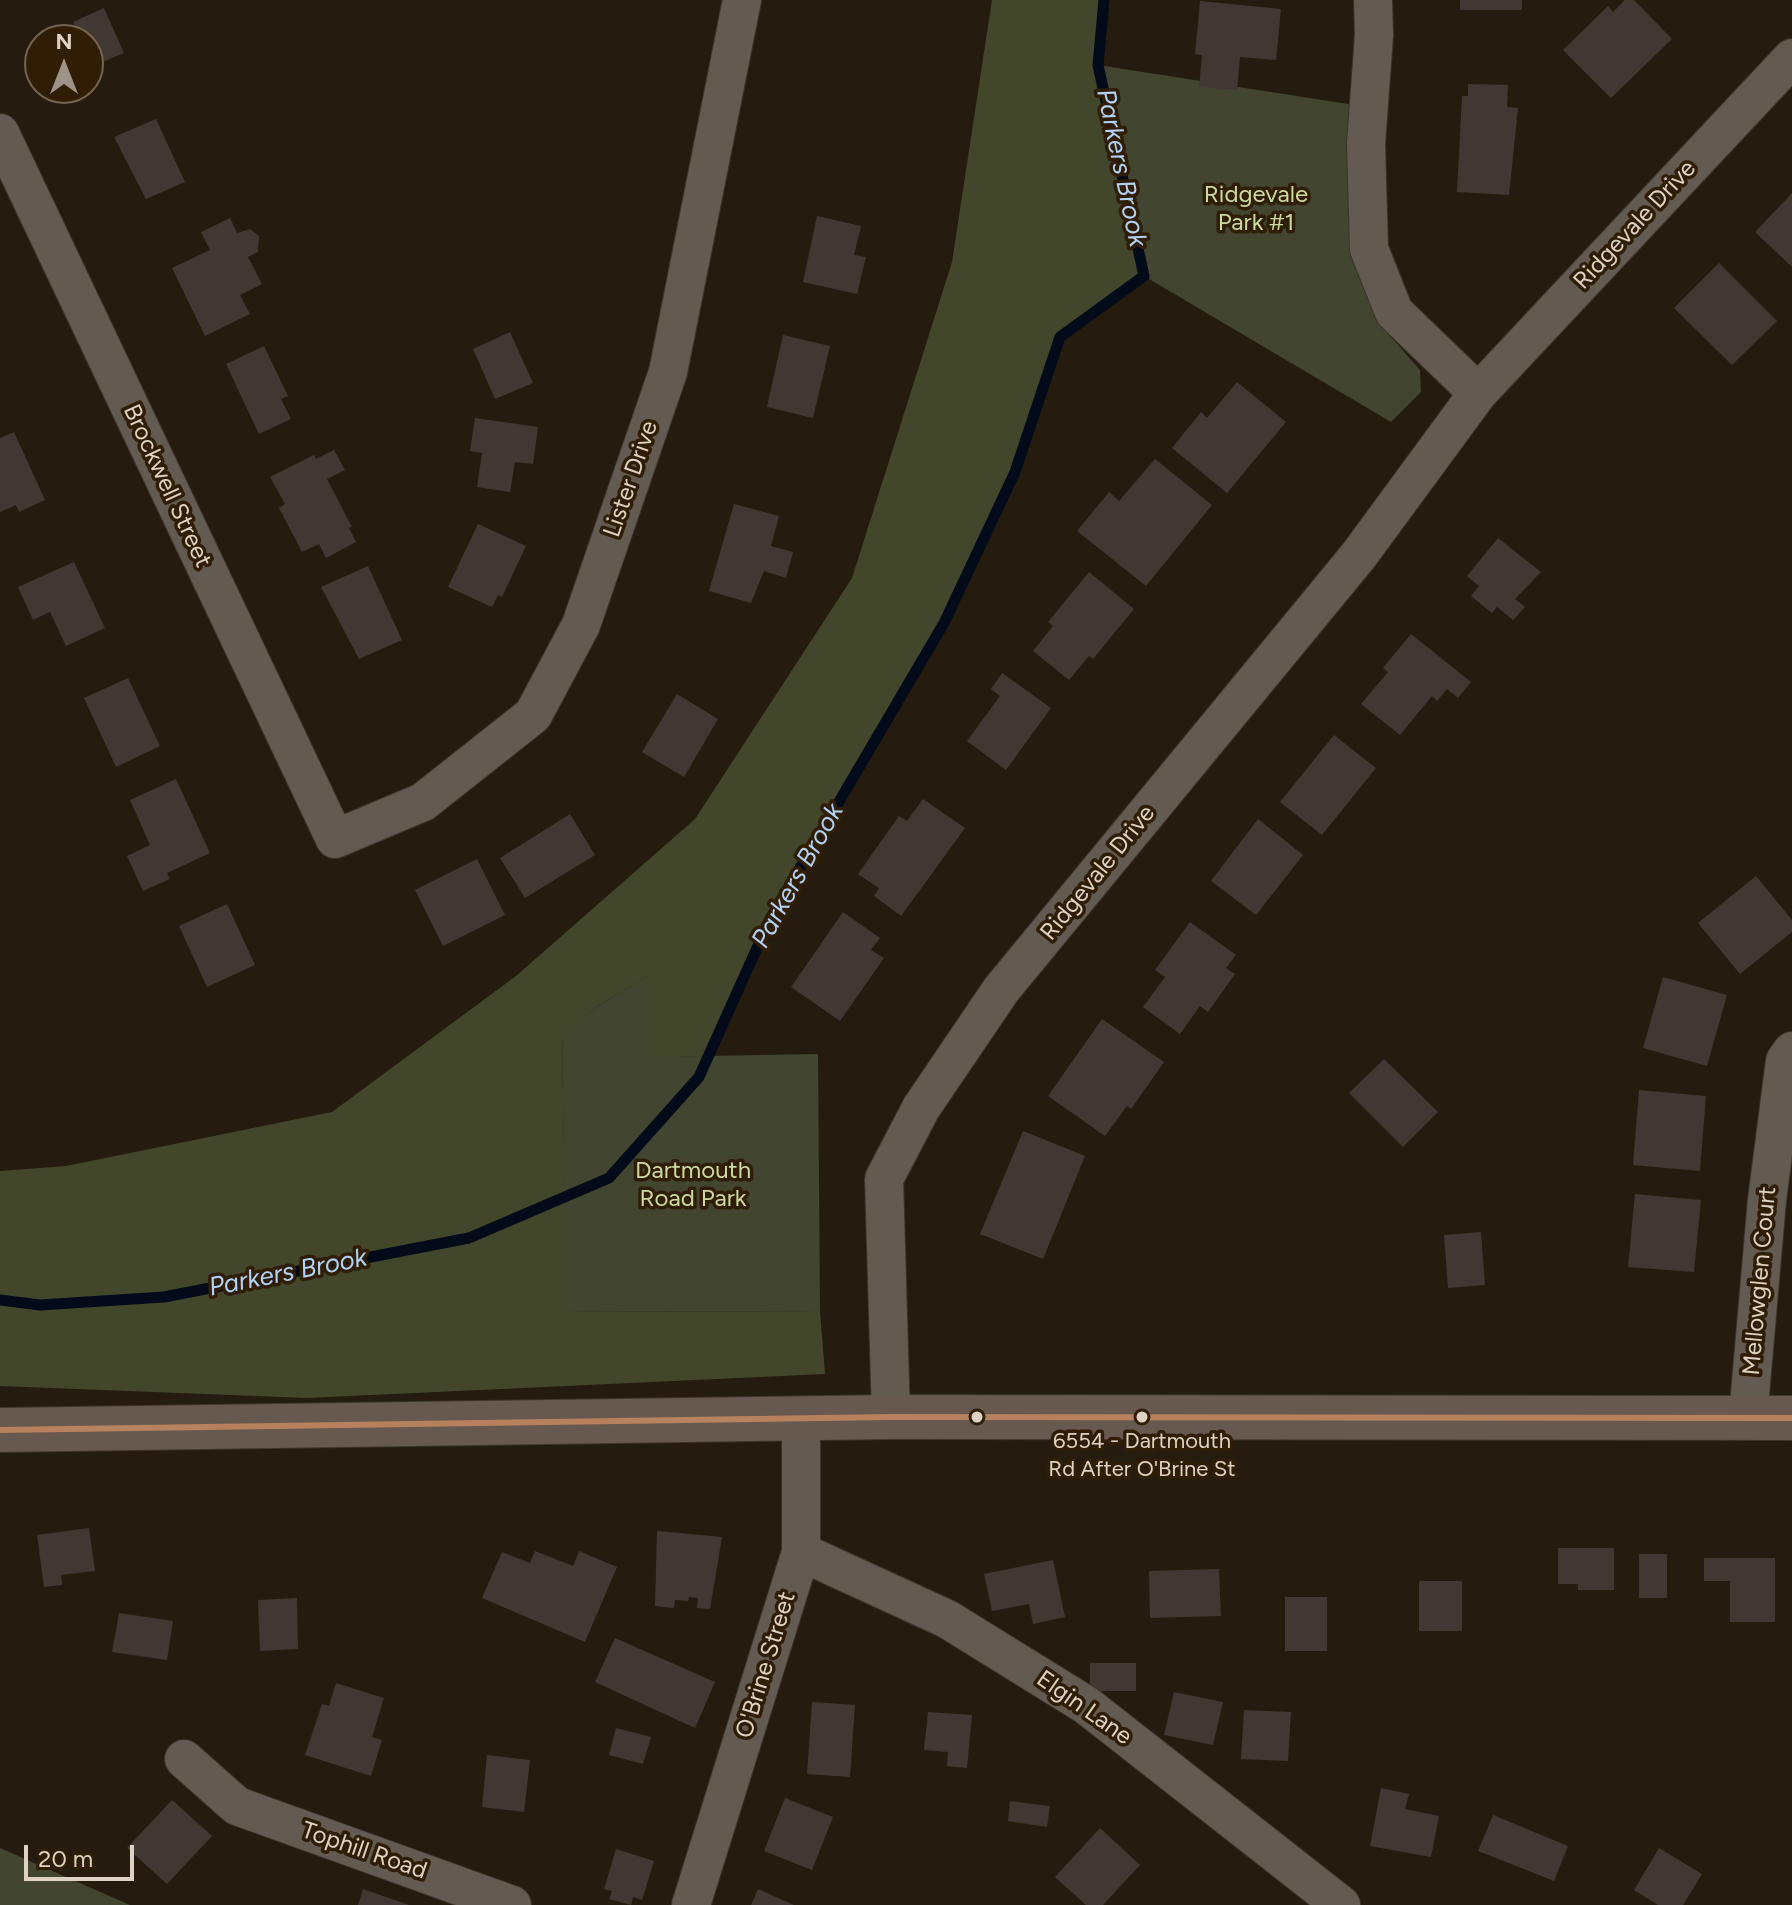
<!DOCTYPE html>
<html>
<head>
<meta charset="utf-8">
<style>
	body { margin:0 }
	#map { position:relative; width:1792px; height:1905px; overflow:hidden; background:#251c0f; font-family:Figtree,sans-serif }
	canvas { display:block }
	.north { position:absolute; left:24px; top:24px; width:80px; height:80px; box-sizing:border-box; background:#2f1d05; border:2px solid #756551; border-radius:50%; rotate:0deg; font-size:22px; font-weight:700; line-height:32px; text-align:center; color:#ded2c4 }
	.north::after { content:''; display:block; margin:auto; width:28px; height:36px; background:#9d9285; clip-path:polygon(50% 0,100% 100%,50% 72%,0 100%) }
	.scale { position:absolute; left:24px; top:1845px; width:110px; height:36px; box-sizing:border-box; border:4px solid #ded2c4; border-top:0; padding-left:10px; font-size:24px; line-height:28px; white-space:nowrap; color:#ded2c4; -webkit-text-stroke:6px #2f1d05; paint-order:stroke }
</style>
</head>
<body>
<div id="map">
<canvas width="1792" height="1905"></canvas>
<div class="north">N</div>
<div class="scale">20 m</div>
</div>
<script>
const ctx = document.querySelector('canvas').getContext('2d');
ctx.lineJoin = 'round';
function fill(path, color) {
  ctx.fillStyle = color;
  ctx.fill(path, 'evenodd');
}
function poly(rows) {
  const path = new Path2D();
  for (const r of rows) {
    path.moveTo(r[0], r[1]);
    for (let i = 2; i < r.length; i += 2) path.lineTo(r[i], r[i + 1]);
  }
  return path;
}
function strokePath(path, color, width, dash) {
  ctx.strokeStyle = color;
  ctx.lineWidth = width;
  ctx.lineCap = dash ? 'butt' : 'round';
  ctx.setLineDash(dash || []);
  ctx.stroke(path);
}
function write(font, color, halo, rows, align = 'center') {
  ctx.font = font + ' Figtree,sans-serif';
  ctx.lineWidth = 7;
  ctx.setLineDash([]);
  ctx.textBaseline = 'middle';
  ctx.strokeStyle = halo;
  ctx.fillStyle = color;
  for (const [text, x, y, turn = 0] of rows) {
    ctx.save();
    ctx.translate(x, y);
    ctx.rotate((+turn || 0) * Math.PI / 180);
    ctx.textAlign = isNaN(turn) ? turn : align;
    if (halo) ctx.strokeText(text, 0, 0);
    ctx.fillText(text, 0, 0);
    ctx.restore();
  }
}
const green = poly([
	[1098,65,1367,107,1379,323,1420,370,1421,392,1391,422,1144,276],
	[649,975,650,1057,818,1054,820,1311,566,1312,562,1038,596,1007],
	[0,1848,130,1905,0,1905]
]);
const forest = poly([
	[992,0,1104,0,1098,65,1144,276,1060,337,1015,472,954,600,770,918,708,1056,649,1058,648,976,596,1007,562,1039,567,1312,820,1311,825,1374,307,1398,0,1386,0,1171,66,1166,332,1112,516,976,695,819,852,578,952,262]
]);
const stream = poly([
	[0,1300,40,1305,164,1297,469,1238,609,1178,699,1077,770,919,944,623,1015,472,1060,337,1144,276,1098,65,1104,0]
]);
const building = poly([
	[1460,0,1522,0,1522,10,1460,10],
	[1625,0,1634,0,1672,39,1611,98,1563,50,1608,6,1613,12],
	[1200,1,1281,9,1276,60,1240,57,1237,90,1199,87,1202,55,1195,54],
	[104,8,124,53,93,66,88,55,88,40,81,40,73,22],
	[1468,84,1508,85,1507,107,1518,108,1509,195,1457,192,1462,96,1468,96],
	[156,119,185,182,146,199,114,137],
	[1792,193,1792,267,1755,232],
	[817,216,861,226,854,255,866,257,857,294,803,282],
	[230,218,237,233,250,229,259,236,258,252,248,257,262,284,240,295,250,314,205,336,172,268,210,250,201,232],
	[1719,263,1777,321,1732,365,1674,308],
	[510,332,533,383,495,399,473,349],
	[783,335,830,346,813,418,767,407],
	[264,346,288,396,281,399,291,419,259,434,226,364],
	[1237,382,1286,422,1227,493,1172,448,1201,412,1207,418],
	[475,418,538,427,533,464,515,462,510,492,477,487,482,453,470,451],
	[14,432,45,500,19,512,16,505,0,512,0,438],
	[334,450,345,470,327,479,352,527,349,528,356,542,326,558,319,544,302,552,279,508,285,504,270,477,314,455,316,459],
	[1155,459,1212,505,1146,586,1077,531,1109,492,1119,501],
	[734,504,779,516,771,546,793,552,786,578,764,571,751,603,709,591],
	[478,524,526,546,502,597,498,595,492,607,448,587],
	[1498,538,1541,572,1515,599,1525,607,1513,620,1497,607,1492,613,1471,596,1479,586,1467,576],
	[74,562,105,628,66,646,50,612,33,620,18,587],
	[368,566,402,640,359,659,321,587],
	[1089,572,1134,609,1093,659,1089,656,1069,680,1033,651,1053,626,1048,622],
	[1411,634,1471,682,1458,698,1447,689,1437,701,1432,696,1400,735,1361,704,1388,672,1383,668],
	[1002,673,1051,708,1006,770,967,741,1000,696,991,689],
	[128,678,160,746,116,767,84,698],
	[677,694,718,719,684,777,642,752],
	[1334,735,1376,768,1322,835,1280,802],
	[176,779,210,853,167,873,170,879,143,891,127,856,150,845,130,800],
	[923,799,965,828,901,916,874,896,879,888,858,874,899,816,907,821],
	[570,814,595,855,525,898,500,858],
	[1258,819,1303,855,1256,915,1211,881],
	[477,859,505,915,443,946,415,890],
	[1756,876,1792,920,1792,932,1740,974,1698,923],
	[227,904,255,965,207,987,179,926],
	[843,912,880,938,871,950,884,958,840,1021,791,987],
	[1190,922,1236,955,1226,968,1235,974,1208,1012,1200,1006,1180,1034,1143,1007,1165,977,1155,970],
	[1663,977,1727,995,1707,1066,1643,1048],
	[1102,1019,1164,1062,1131,1109,1127,1106,1105,1136,1048,1096],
	[1384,1059,1438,1112,1403,1147,1349,1093],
	[1639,1090,1706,1096,1700,1171,1633,1165],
	[1023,1131,1085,1156,1043,1259,980,1234],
	[1635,1194,1701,1200,1694,1272,1628,1267],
	[1481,1232,1485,1285,1448,1288,1444,1235],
	[89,1528,95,1571,61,1575,62,1585,44,1587,37,1535],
	[657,1531,722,1537,710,1609,697,1608,698,1598,689,1597,688,1601,675,1600,674,1608,655,1606],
	[1558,1548,1614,1548,1614,1590,1578,1590,1578,1584,1558,1584],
	[535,1551,573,1566,579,1551,617,1567,585,1642,482,1598,502,1552,530,1563],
	[1639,1554,1667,1554,1667,1598,1639,1598],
	[1704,1558,1775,1558,1775,1622,1730,1622,1730,1581,1704,1581],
	[1053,1560,1065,1617,1033,1624,1029,1604,992,1611,984,1574],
	[1219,1569,1221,1616,1150,1618,1149,1571],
	[1419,1581,1462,1581,1462,1631,1419,1631],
	[1285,1597,1327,1597,1327,1651,1285,1651],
	[297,1598,298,1649,260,1651,258,1600],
	[119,1613,173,1621,167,1660,112,1652],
	[615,1638,715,1682,695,1728,595,1682],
	[1090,1663,1136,1663,1136,1691,1090,1691],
	[336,1683,384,1698,372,1737,382,1740,371,1776,305,1755,322,1704,329,1706],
	[1174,1692,1223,1702,1213,1745,1164,1735],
	[812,1702,855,1705,850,1777,807,1774],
	[1244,1710,1291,1712,1288,1761,1241,1759],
	[928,1712,972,1715,967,1768,947,1766,948,1752,924,1750],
	[616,1728,651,1737,643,1764,609,1755],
	[487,1755,530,1760,524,1812,482,1807],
	[1381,1788,1409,1794,1405,1809,1439,1816,1431,1857,1370,1846],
	[785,1798,833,1817,812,1870,764,1851],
	[172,1800,212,1836,167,1884,127,1848],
	[1010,1801,1050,1806,1047,1827,1008,1821],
	[1493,1815,1568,1846,1554,1881,1478,1851],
	[1100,1828,1140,1865,1103,1905,1086,1905,1055,1877],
	[1659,1848,1702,1874,1683,1905,1658,1905,1634,1890],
	[616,1849,654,1861,642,1900,633,1897,631,1905,609,1899,612,1891,604,1889],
	[363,1889,409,1905,358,1905],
	[758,1889,794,1905,751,1905]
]);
const minor = poly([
	[1373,0,1374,35,1366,144,1369,249,1394,312,1478,393],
	[0,133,335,839,423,802,533,715,581,625,668,372,742,0],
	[891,1417,884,1179,921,1108,1001,990,1359,555,1478,393,1792,58],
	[1748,1417,1767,1200,1785,1061,1792,1051],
	[801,1552,947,1619,1086,1705,1341,1905],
	[184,1759,237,1806,512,1905],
	[691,1905,801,1552,801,1418]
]);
const major = poly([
	[0,1430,891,1417,1792,1418]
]);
const bus1 = poly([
	[0,1430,891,1417,1792,1418]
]);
const markers = [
	[977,1417,7,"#ded2c4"],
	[1142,1417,7,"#ded2c4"]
];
const busNames = [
	["6554 - Dartmouth",1142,1442],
	["Rd After O'Brine St",1142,1470]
];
const parkNames = [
	["Ridgevale",1256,195],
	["Park #1",1256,223],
	["Dartmouth",693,1171],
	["Road Park",693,1199]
];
const streetNames = [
	["Ridgevale Drive",1635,225,-47],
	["Lister Drive",631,479,-71],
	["Brockwell Street",167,486,65],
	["Ridgevale Drive",1098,873,-51],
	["Mellowglen Court",1760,1281,-85],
	["O'Brine Street",766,1665,-73],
	["Elgin Lane",1084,1708,35],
	["Tophill Road",364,1851,19]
];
const waterNames = [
	["Parkers Brook",1121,168,78],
	["Parkers Brook",798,876,-61],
	["Parkers Brook",288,1273,-11]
];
fill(green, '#42452f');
fill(forest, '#42462b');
strokePath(stream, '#030b1b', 11);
fill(building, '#423833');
strokePath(minor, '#3c352c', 40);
strokePath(major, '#3c352c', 46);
strokePath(minor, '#635b51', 38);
strokePath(major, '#675850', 44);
strokePath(bus1, '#b6815c', 6);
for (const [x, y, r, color] of markers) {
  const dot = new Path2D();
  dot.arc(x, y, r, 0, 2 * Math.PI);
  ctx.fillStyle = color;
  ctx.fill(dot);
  strokePath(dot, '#2f1d05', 3);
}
write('22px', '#ded2c4', '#2f1d05', busNames);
write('24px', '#ccd99f', '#2f1d05', parkNames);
write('24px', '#ded2c4', '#2f1d05', streetNames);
write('italic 26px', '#b1d1f6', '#2f1d05', waterNames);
</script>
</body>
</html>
